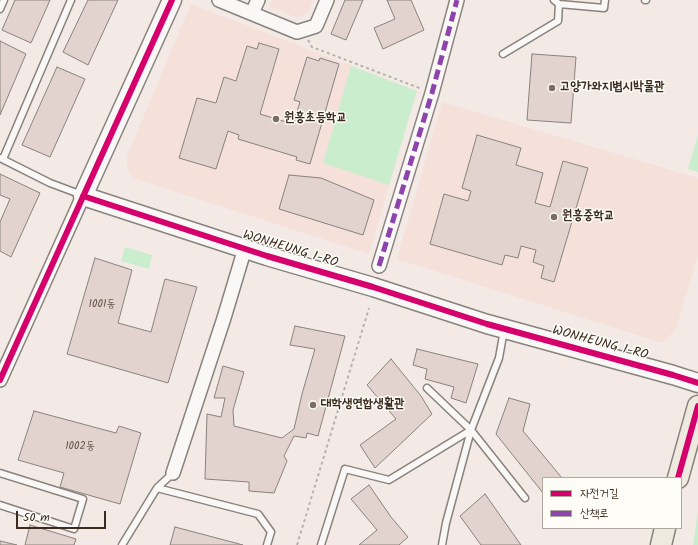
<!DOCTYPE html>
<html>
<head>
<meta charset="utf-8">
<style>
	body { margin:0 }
	#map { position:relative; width:698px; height:545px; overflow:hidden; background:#f3eae6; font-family:Kalam,"Poor Story",sans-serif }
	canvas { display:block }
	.legend { position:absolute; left:542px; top:477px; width:140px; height:52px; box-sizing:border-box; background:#fdfcf7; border:1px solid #afa8a0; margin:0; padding:5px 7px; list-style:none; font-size:12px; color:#3b2a1e }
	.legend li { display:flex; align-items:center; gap:8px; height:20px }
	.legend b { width:20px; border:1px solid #afa8a0 }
	.scale { position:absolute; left:16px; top:511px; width:90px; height:18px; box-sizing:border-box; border:2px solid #3b2a1e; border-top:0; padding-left:5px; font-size:12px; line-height:14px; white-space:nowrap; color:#3b2a1e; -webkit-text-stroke:3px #fdfcf7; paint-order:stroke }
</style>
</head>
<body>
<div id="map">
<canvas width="698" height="545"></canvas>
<ul class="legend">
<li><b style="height:5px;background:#d6006c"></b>자전거길</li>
<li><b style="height:5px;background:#8e44ad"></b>산책로</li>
</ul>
<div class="scale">50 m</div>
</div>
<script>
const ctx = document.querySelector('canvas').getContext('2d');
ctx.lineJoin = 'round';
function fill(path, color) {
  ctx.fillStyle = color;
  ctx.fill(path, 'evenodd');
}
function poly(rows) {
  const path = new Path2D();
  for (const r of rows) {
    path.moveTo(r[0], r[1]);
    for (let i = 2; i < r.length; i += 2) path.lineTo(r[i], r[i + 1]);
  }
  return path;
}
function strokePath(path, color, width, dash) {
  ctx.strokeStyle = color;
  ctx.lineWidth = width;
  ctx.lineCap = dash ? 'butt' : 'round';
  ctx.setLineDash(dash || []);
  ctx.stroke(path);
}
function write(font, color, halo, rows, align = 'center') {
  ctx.font = font + ' Kalam,"Poor Story",sans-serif';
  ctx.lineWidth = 3;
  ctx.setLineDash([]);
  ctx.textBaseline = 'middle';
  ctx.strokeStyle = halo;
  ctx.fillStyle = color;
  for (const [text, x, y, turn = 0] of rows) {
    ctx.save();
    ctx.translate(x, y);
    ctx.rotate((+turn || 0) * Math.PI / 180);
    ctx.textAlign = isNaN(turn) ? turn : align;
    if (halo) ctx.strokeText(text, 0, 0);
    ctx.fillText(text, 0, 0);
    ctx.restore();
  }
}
const built = poly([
	[272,0,313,0,308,12,298,18,269,7],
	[191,4,417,91,369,254,133,178,127,167,127,156],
	[442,102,698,178,698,255,676,329,662,343,397,259]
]);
const green = poly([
	[351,66,417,91,389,185,323,163],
	[698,135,698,172,688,169],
	[125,247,152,255,149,269,121,261],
	[698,512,698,545,693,545]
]);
const building = poly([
	[15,0,50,0,31,43,2,30,15,0],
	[88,0,118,0,88,65,63,52,88,0],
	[345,0,363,0,346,40,331,34,345,0],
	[387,0,411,0,424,30,383,49,374,28,395,19,387,0],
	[0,41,26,54,0,115,0,41],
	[259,43,279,49,260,114,293,124,300,102,294,100,307,57,319,61,320,58,339,64,310,164,296,160,297,157,238,139,239,135,228,131,216,169,179,158,197,98,216,103,224,77,236,81,247,46,257,49,259,43],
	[532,54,576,57,571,123,527,120,532,54],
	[57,67,85,79,50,157,22,145,57,67],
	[477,135,521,148,516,165,543,173,535,203,550,207,563,161,588,168,554,282,541,278,544,266,533,262,536,250,521,246,518,258,505,255,502,265,430,244,444,194,468,201,471,191,462,188,477,135],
	[0,174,40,193,11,257,0,251,0,222,10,199,0,195,0,174],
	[289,175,321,178,374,200,363,235,279,209,289,175],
	[95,258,132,270,118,323,151,332,165,279,197,287,168,383,67,354,95,258],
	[295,326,345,336,318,436,307,433,306,438,294,436,284,456,287,461,274,493,249,491,249,482,205,479,207,414,221,417,225,398,214,398,223,366,244,372,233,410,234,426,282,438,294,429,302,394,315,349,290,345,295,326],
	[417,349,478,364,466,403,451,398,454,387,425,379,427,369,413,365,417,349],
	[391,359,421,396,432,414,375,468,360,445,396,419,367,385,391,359],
	[509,398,530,404,523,431,562,478,543,478,543,493,496,434,509,398],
	[34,411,116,433,119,426,141,433,120,504,60,487,64,473,18,460,34,411],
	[369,485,391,517,408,537,399,545,359,545,377,530,351,499,369,485],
	[485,494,521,545,481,545,460,516,485,494],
	[30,525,76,539,74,545,25,545,30,525],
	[175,527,243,545,170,545,175,527],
	[0,541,17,545,0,545,0,541]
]);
const path = poly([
	[308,40,312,47,422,89],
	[297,545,369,308]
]);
const lane = poly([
	[554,0,559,4,604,8,605,0],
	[645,0,646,0],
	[0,9,4,0],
	[503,54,558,21,559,4],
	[0,158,50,183,82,195],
	[3,159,71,0],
	[427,388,471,430,525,498],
	[0,473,83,499,74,529,0,505],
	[157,488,258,514,271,532,267,545],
	[122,545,157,488,173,473],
	[321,545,345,469,389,480,471,430],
	[442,545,446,523,471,430,499,358,504,330]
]);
const street = poly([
	[219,0,297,32,316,26,327,0],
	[252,13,258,0],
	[379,266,432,93,457,0],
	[0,380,83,196],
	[173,473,224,318,245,248]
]);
const secondary = poly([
	[172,0,83,196,267,256,373,287,487,324,673,375,698,383]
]);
const primary = poly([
	[678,478,698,406],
	[661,545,665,528]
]);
const quiet = poly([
	[379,266,432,93,457,0]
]);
const cycleway = poly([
	[83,196,267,256,373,287,487,324,673,375,698,383],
	[0,380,172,0],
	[678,478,698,406]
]);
const markers = [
	[552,88,4,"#7b6d64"],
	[276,119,4,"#7b6d64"],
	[554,217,4,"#7b6d64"],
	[313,405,4,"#7b6d64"]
];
const numberNames = [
	["1001동",102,305],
	["1002동",80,447]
];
const poiNames = [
	["고양가와지볍시박물관",560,88],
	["원흥초등학교",284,119],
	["원흥중학교",562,217],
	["대학생연합생활관",321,405]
];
const streetNames = [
	["WONHEUNG 1-RO",290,250,17],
	["WONHEUNG 1-RO",600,344,15]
];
fill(built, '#f5e0da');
fill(green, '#caedce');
fill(building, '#e2d3ce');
strokePath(building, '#89827d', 1);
strokePath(lane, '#89827d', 9);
strokePath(street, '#89827d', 16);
strokePath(secondary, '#89827d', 21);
strokePath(primary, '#89827d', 23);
strokePath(path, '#b5b2af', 2, [3, 3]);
strokePath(lane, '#faf8f6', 6);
strokePath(street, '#faf8f6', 13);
strokePath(secondary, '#faf8f6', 18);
strokePath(primary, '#efeadf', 20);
strokePath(quiet, '#8e44ad', 5, [10, 5]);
strokePath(cycleway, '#d6006c', 6);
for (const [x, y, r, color] of markers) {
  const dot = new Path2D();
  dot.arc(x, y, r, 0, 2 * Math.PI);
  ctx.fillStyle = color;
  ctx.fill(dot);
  strokePath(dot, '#fdfcf7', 1.5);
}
write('11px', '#66554b', null, numberNames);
write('bold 13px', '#3b2a1e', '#fdfcf7', poiNames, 'left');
write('13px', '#3b2a1e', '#fdfcf7', streetNames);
</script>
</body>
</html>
